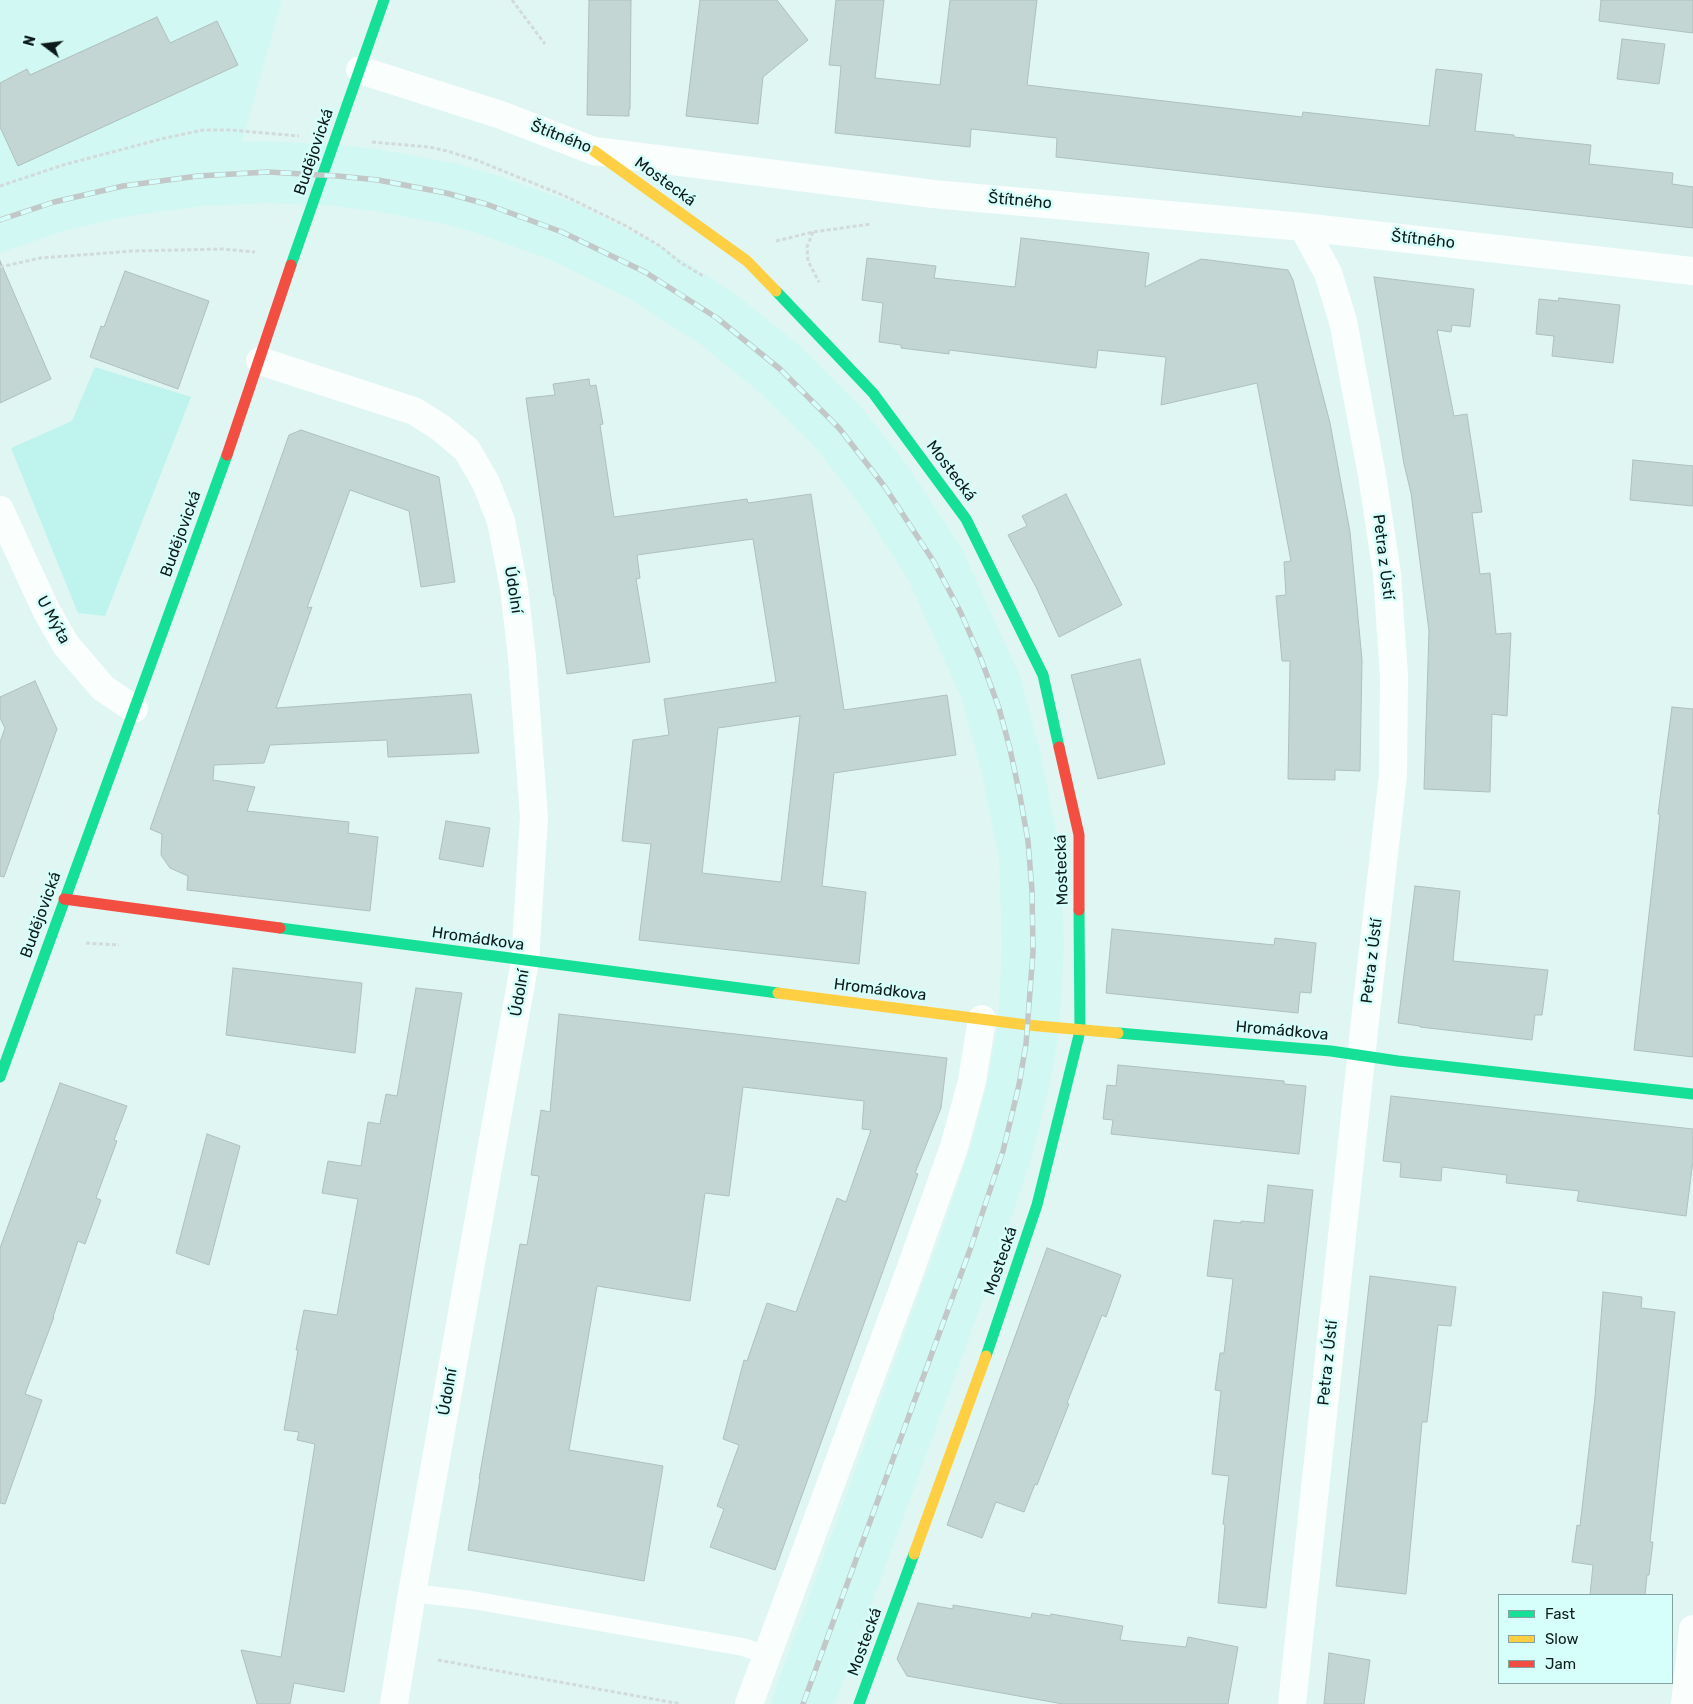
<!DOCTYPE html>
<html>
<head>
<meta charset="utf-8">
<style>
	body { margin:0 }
	#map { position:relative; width:1693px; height:1704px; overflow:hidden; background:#dff6f3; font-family:Rubik,sans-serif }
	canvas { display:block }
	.legend { position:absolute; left:1498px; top:1594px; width:175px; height:90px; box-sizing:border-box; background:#d6fffb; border:1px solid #85a4a1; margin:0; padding:6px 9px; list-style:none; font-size:15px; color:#0c1b1a }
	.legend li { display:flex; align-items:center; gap:10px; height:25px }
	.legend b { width:25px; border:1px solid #85a4a1 }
	.north { position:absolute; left:20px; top:20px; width:50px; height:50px; -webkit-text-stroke:4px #d6fffb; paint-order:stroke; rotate:285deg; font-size:14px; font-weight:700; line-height:20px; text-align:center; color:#0c1b1a }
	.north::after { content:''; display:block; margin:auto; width:18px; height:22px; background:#0c1b1a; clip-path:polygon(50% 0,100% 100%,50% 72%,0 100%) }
</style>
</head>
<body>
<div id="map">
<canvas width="1693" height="1704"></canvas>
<ul class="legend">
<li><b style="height:6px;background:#16e098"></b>Fast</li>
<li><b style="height:6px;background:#ffcf43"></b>Slow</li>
<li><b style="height:6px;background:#f24e42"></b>Jam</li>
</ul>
<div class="north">N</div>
</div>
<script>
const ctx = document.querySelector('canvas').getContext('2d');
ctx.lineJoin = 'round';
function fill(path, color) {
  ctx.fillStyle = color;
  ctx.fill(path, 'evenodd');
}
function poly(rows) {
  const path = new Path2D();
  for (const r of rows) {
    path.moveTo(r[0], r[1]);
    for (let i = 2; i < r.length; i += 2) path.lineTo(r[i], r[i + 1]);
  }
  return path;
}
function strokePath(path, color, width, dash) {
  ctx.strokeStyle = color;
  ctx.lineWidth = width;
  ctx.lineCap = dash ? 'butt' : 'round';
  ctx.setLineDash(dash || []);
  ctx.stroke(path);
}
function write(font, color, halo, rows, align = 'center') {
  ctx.font = font + ' Rubik,sans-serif';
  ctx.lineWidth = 5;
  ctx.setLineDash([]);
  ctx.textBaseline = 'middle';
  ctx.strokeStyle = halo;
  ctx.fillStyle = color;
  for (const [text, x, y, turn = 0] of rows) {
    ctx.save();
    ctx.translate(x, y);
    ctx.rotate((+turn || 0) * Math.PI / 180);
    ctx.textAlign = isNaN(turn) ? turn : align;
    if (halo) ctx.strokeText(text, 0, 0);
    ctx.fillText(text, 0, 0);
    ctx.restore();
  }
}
const built = poly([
	[0,0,282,0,242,142,268,141,340,145,382,150,454,163,496,175,575,203,660,246,735,294,800,346,862,408,910,469,961,547,1020,676,1041,755,1060,852,1064,947,1059,1030,1049,1089,1032,1156,999,1256,835,1704,770,1704,941,1235,973,1139,989,1076,998,1023,1002,946,999,859,981,770,961,697,907,577,860,505,816,448,759,392,699,343,630,299,551,260,477,233,440,223,374,211,335,206,268,203,201,206,128,216,63,231,0,253]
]);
const green = poly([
	[95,367,191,397,105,616,78,613,11,448,72,421]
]);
const building = poly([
	[589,0,631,0,630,109,629,109,629,116,587,115,589,0],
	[700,0,777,0,808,40,763,77,758,124,686,116,700,0],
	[836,0,884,0,875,78,940,85,950,0,1037,0,1027,85,1302,117,1303,112,1429,126,1436,69,1482,74,1475,131,1514,135,1514,137,1591,145,1589,164,1673,173,1672,184,1693,187,1693,228,1056,157,1057,138,971,129,970,147,835,133,841,66,829,65,836,0],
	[1601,0,1693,0,1693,33,1599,21,1601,0],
	[157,17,170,43,217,21,238,65,18,166,0,127,0,83,27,69,30,75,157,17],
	[1622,39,1665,44,1659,84,1617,79,1622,39],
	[1021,238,1149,253,1145,287,1201,259,1288,270,1293,280,1330,423,1350,532,1362,660,1360,771,1335,770,1335,780,1288,779,1290,661,1282,661,1276,596,1286,595,1284,562,1291,561,1257,383,1161,405,1166,357,1098,350,1096,368,949,350,949,354,901,348,901,345,879,342,883,303,862,300,867,258,936,266,934,278,1015,287,1021,238],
	[0,261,51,379,0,403,0,261],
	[125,271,209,301,178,389,90,357,101,326,104,327,125,271],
	[1374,277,1474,289,1470,327,1452,325,1451,332,1437,330,1454,416,1467,414,1482,512,1472,513,1480,574,1490,573,1496,634,1511,633,1507,716,1492,714,1490,792,1424,789,1429,631,1411,493,1404,464,1374,277],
	[1559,298,1620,305,1613,363,1552,356,1554,336,1536,334,1539,299,1558,301,1559,298],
	[589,379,590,386,596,385,603,424,600,425,614,517,747,499,748,503,811,494,844,710,947,695,956,755,834,773,822,886,866,892,859,964,639,940,651,844,622,841,633,740,669,735,664,699,776,682,753,539,637,555,640,578,636,579,650,662,567,674,555,596,554,596,526,398,555,395,553,384,589,379],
	[800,716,781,882,702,873,718,728,800,716],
	[301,430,439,477,455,582,421,587,409,511,350,490,307,608,312,607,276,708,471,694,479,753,388,757,387,740,270,745,264,763,214,765,213,780,255,787,247,811,349,822,348,833,378,837,370,911,187,890,188,876,170,868,161,855,162,834,150,829,289,435,301,430],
	[1633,460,1693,466,1693,506,1630,500,1633,460],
	[1066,494,1122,605,1059,637,1036,587,1008,535,1027,526,1022,516,1066,494],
	[1140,659,1165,764,1098,779,1071,675,1140,659],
	[35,681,57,729,4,877,0,876,0,742,5,728,0,718,0,697,35,681],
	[1672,707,1693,709,1693,1057,1634,1050,1660,815,1658,814,1672,707],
	[446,821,490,828,483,867,439,859,446,821],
	[1415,886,1460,891,1453,961,1548,970,1542,1015,1535,1015,1532,1040,1420,1027,1420,1026,1398,1023,1415,886],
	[1112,929,1274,945,1275,938,1316,943,1311,993,1300,992,1298,1013,1106,993,1112,929],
	[233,968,362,983,355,1053,226,1035,233,968],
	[416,988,462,993,344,1692,294,1683,290,1704,257,1704,241,1650,281,1657,315,1444,297,1440,299,1432,284,1430,298,1350,296,1350,304,1310,337,1315,358,1199,322,1193,328,1161,361,1166,368,1122,380,1124,386,1094,397,1096,416,988],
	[559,1014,947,1058,941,1108,915,1173,918,1174,775,1570,710,1547,724,1509,717,1506,739,1445,723,1439,744,1360,747,1361,767,1303,796,1312,837,1198,846,1202,871,1130,862,1129,864,1101,743,1087,729,1196,705,1193,690,1301,597,1286,569,1450,663,1466,644,1581,468,1550,480,1479,479,1479,520,1244,527,1245,539,1176,531,1175,541,1110,550,1112,559,1014],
	[1118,1065,1284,1081,1284,1084,1306,1086,1299,1154,1111,1134,1113,1120,1103,1119,1107,1085,1116,1086,1118,1065],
	[60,1083,127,1106,114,1140,117,1141,96,1198,101,1200,85,1244,78,1241,53,1317,54,1317,25,1394,42,1400,5,1504,0,1503,0,1248,60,1083],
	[1391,1096,1693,1129,1693,1160,1686,1216,1577,1201,1579,1191,1506,1183,1507,1175,1442,1167,1441,1181,1400,1177,1401,1163,1383,1161,1391,1096],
	[207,1134,240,1146,209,1265,176,1253,207,1134],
	[1268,1185,1313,1190,1266,1608,1218,1603,1225,1525,1223,1524,1229,1476,1212,1474,1221,1391,1215,1390,1220,1353,1224,1353,1233,1279,1207,1276,1214,1220,1241,1223,1241,1221,1264,1223,1268,1185],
	[1047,1248,1121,1275,1106,1317,1102,1315,1067,1403,1069,1404,1037,1485,1035,1484,1024,1512,996,1502,982,1538,947,1525,1047,1248],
	[1370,1276,1456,1287,1451,1326,1438,1325,1427,1422,1422,1422,1406,1594,1336,1586,1370,1276],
	[1603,1292,1642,1297,1641,1308,1675,1312,1650,1542,1653,1542,1649,1575,1647,1575,1645,1595,1590,1595,1593,1565,1572,1562,1577,1525,1580,1526,1595,1397,1603,1292],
	[918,1603,953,1609,953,1605,1031,1618,1032,1613,1050,1616,1051,1614,1123,1626,1120,1640,1186,1647,1188,1637,1238,1647,1228,1704,1063,1704,907,1676,897,1659,918,1603],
	[1329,1653,1370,1660,1364,1704,1324,1704,1329,1653]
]);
const path = poly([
	[512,0,545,44],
	[372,142,429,147,447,151,476,160,565,196,626,226,660,246,681,263,705,277],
	[0,186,63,165,165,138,203,130,230,130,299,136],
	[813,232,807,247,808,261,819,282],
	[776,241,813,232,871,224],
	[0,267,40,258,132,251,223,249,255,252],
	[86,943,119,945],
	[438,1660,681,1704]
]);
const lane = poly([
	[412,1593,472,1600,743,1647,767,1655]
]);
const street = poly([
	[360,70,501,115,594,151,933,194,1303,227,1693,271],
	[260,361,414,411,441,428,467,450,486,483,501,521,514,588,522,657,534,817,525,961,412,1593,394,1704],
	[0,510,46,610,66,645,103,688,134,709],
	[749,1704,908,1276,954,1147,972,1081,982,1019],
	[1292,1704,1365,1021,1393,775,1394,676,1387,574,1372,475,1343,321,1328,273,1303,227],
	[1685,1704,1693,1629]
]);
const fast = poly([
	[291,265,384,0],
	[776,291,873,393,966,519,1043,675,1059,747],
	[280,928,778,993],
	[1118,1033,1331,1051,1398,1061,1693,1094],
	[0,1077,227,455],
	[986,1356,1037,1205,1080,1031,1079,910],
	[859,1704,914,1554]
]);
const slow = poly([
	[594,151,747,261,776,291],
	[778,993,1027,1025,1118,1033],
	[914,1554,986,1356]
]);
const jam = poly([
	[227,455,291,265],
	[1059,747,1079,835,1079,910],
	[64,899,280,928]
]);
const rail = poly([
	[0,220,54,202,123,186,198,176,268,172,338,176,378,180,446,193,486,204,562,232,645,272,717,318,780,369,839,428,885,487,934,562,960,611,981,659,999,708,1010,749,1020,796,1028,841,1032,891,1033,952,1026,1044,1019,1085,1003,1151,971,1247,803,1704]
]);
const streetNames = [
	["Štítného",561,137,21],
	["Budějovická",314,152,-71],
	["Mostecká",665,182,36],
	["Štítného",1020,201,5],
	["Štítného",1423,240,6],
	["Mostecká",951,471,53],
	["Budějovická",181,534,-70],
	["Petra z Ústí",1383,557,83],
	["Údolní",513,590,81],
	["U Mýta",53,620,61],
	["Mostecká",1062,870,-92],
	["Budějovická",41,915,-70],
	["Hromádkova",478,939,8],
	["Petra z Ústí",1372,961,-83],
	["Hromádkova",880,990,7],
	["Údolní",520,993,-80],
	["Hromádkova",1282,1031,5],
	["Mostecká",1001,1261,-71],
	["Petra z Ústí",1328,1363,-84],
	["Údolní",448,1392,-80],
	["Mostecká",865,1642,-70]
];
fill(built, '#d2f8f4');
fill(green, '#bff3ee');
fill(building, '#c4d6d4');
strokePath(building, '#aec0bd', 1);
strokePath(path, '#d3dbda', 3, [4, 2.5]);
strokePath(lane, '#fafefd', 18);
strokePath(street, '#fafefd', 28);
strokePath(fast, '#16e098', 11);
strokePath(slow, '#ffcf43', 11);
strokePath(jam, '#f24e42', 11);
strokePath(rail, '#c1c8c7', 5.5);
strokePath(rail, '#d6fffb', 4, [11]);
write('16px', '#0c1b1a', '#d6fffb', streetNames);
</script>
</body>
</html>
